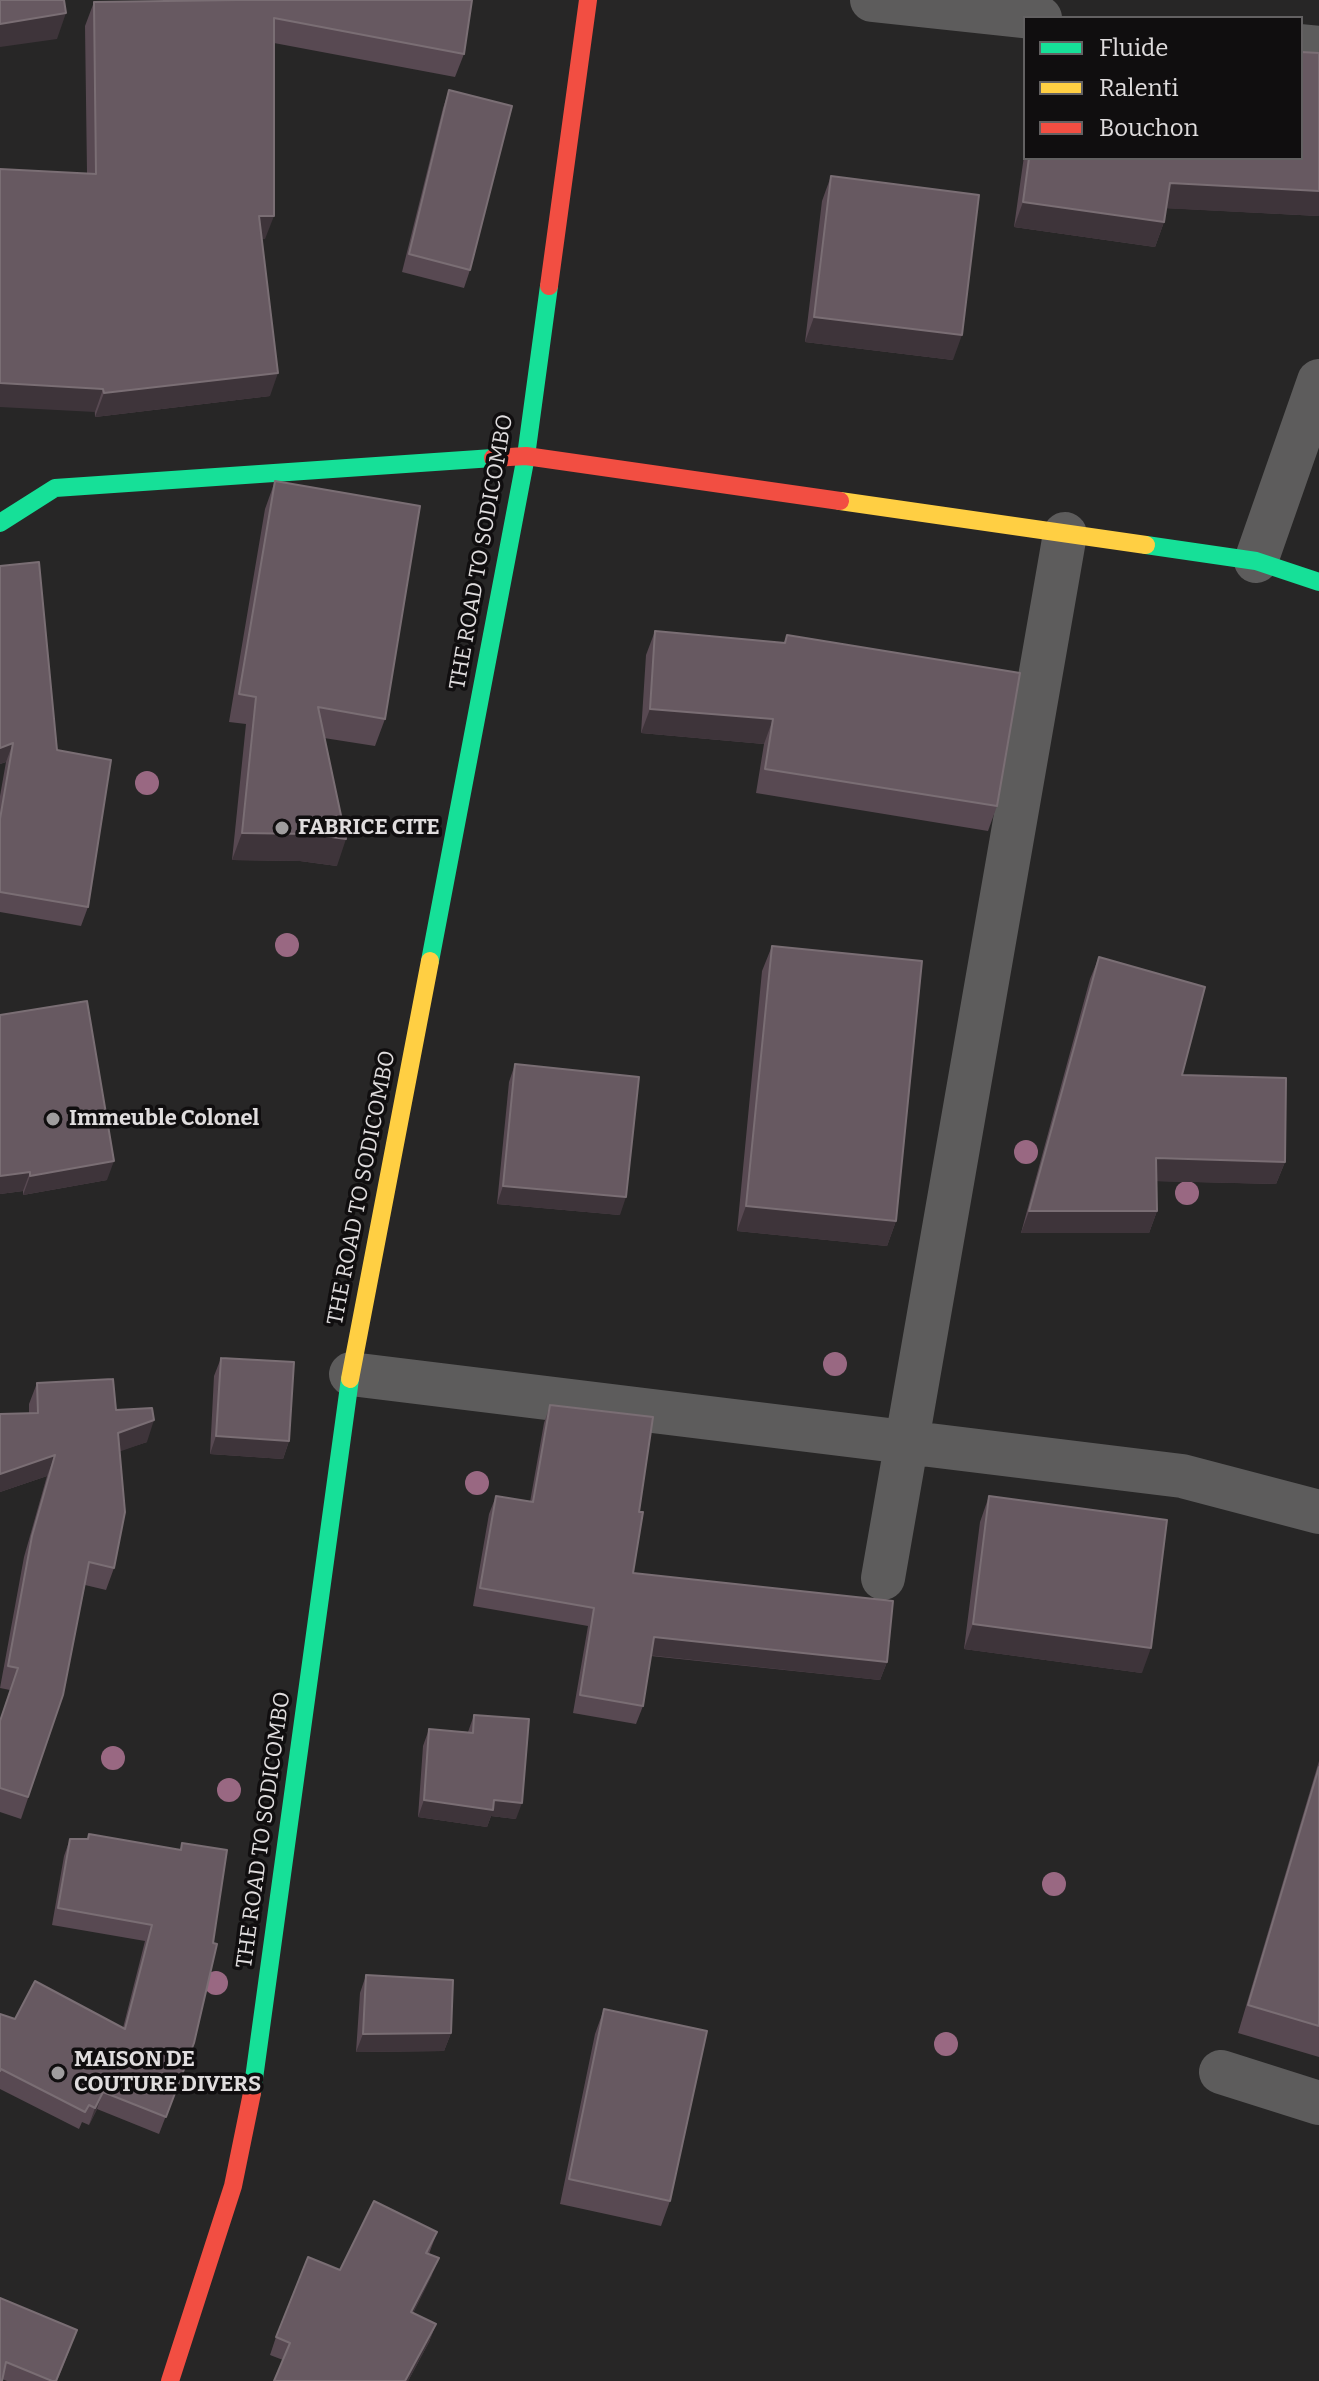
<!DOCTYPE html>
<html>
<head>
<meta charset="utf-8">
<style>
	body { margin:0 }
	#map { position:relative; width:1319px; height:2381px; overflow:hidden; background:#272626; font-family:Bitter,serif }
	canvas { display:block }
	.legend { position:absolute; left:1023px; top:16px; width:280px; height:144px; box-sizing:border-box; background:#100e0f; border:2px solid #636162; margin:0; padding:10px 14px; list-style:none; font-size:24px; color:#e0ddde }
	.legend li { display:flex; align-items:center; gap:16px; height:40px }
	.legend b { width:40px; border:2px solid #636162 }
</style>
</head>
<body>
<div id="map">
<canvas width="1319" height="2381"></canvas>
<ul class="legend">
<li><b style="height:10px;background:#16e098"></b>Fluide</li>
<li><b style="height:10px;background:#ffcf43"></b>Ralenti</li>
<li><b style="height:10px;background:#f24e42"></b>Bouchon</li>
</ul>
</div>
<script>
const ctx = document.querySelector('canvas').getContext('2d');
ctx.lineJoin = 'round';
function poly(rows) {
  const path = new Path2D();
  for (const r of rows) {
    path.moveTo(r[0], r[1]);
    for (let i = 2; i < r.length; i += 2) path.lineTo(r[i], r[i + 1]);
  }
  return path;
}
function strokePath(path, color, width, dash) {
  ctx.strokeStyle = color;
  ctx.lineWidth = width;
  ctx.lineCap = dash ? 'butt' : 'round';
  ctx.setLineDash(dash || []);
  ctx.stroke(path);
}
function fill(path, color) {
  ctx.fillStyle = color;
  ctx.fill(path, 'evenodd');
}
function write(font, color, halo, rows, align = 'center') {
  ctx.font = font + ' Bitter,serif';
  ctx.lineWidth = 7;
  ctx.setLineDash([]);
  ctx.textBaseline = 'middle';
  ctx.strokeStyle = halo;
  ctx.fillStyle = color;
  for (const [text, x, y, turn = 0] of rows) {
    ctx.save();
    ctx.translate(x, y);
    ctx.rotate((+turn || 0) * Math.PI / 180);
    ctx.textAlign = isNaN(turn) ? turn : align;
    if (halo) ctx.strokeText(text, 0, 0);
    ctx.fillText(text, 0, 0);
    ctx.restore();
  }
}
const street = poly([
	[872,0,1040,18],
	[1301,46,1319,48],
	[1256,561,1319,381],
	[351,1374,1182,1476,1319,1512],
	[883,1578,1065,534],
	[1221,2072,1319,2103]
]);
const fast = poly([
	[0,523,55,488,493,458],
	[1146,545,1256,561,1319,582],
	[430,961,526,456,549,286],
	[252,2093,350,1379]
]);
const slow = poly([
	[840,501,1146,545],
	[350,1379,430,961]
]);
const jam = poly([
	[549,286,588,0],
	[493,458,526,456,840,501],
	[170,2381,233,2186,252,2093]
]);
const trees = [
	[147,783],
	[287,945],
	[1026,1152],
	[1187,1193],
	[835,1364],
	[477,1483],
	[113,1758],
	[229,1790],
	[1054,1884],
	[216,1983],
	[946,2044]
];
const wall = poly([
	[234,0,472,0,464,54,455,77,274,43,265,239,262,239,270,396,95,417,87,173,85,26,94,2],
	[1319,53,1319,216,1166,208,1164,222,1155,247,1014,227,1025,149,1025,158,1301,158],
	[449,90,470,270,464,288,402,272,443,108],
	[831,176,953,360,805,342,822,201],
	[275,481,385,719,375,746,324,738,337,866,300,861,232,860,246,724,229,722,265,509],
	[0,566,57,750,88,907,81,926,0,912,0,796,6,762,0,764],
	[655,631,784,643,787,635,997,806,988,831,756,793,764,744,641,733,646,655],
	[772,946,896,1221,887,1246,737,1231,762,971],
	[1099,957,1182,1075,1285,1162,1276,1184,1157,1181,1157,1211,1149,1233,1021,1233,1090,979],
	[0,1015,107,1180,23,1195,23,1191,0,1194],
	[515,1064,620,1215,497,1204,509,1082],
	[221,1358,289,1441,283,1459,210,1454,214,1376],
	[37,1383,116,1410,147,1442,119,1451,114,1568,106,1590,85,1585,63,1695,21,1819,0,1812,0,1720,10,1690,0,1688,24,1557,47,1476,0,1492,0,1414,29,1413,29,1404],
	[550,1405,639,1512,633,1573,887,1662,880,1680,651,1656,643,1706,636,1724,573,1713,588,1626,473,1606,489,1514,496,1496,530,1502,544,1423],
	[989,1496,1142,1673,964,1649,980,1522],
	[474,1715,516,1819,491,1816,487,1827,418,1817,423,1746,429,1729,468,1732],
	[1319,1761,1319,2057,1238,2033],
	[89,1834,180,1850,182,1843,194,2043,159,2134,97,2109,89,2125,82,2122,79,2129,0,2089,0,2014,15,2019,123,2028,145,1941,52,1925,64,1856,70,1839,87,1839],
	[366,1975,451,2033,444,2051,356,2052,360,1993],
	[604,2009,670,2201,661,2226,560,2204,595,2034],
	[437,2232,429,2254,432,2275,413,2313,436,2324,429,2342,408,2381,274,2381,283,2360,270,2355,276,2337,340,2270],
	[0,2298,71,2346,57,2381,7,2381,2,2379]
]);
const shadedWall = poly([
	[66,13,57,39,0,47,0,24],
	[1170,183,1319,191,1319,216,1161,208],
	[1023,202,1164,222,1155,247,1014,227],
	[259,216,274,216,265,239,250,239],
	[814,317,962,335,953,360,805,342],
	[278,373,270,396,95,417,104,393],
	[0,383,103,389,95,412,0,407],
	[650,709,773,719,764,744,641,733],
	[13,743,6,762,0,764,0,748],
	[242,833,310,834,346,839,337,866,300,861,232,860],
	[1156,1158,1285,1162,1276,1184,1148,1181],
	[114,1161,107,1180,23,1195,30,1176],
	[30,1172,23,1191,0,1194,0,1176],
	[503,1186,626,1197,620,1215,497,1204],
	[746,1206,896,1221,887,1246,737,1231],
	[1029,1211,1157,1211,1149,1233,1021,1233],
	[154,1420,147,1442,110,1455,118,1433],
	[216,1436,289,1441,283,1459,210,1454],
	[55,1455,47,1476,0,1492,0,1474],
	[973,1624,1151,1648,1142,1673,964,1649],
	[654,1637,887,1662,880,1680,647,1655],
	[424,1800,494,1800,522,1803,516,1819,491,1816,487,1827,418,1817],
	[451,2033,444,2051,356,2052,363,2034],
	[103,2092,97,2109,89,2125,95,2108],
	[439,2258,432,2275,405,2329,411,2312],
	[436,2324,429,2342,408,2381,405,2381]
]);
const building = poly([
	[0,0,64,0,66,13,0,24,0,0],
	[238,0,472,0,464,54,274,18,274,216,259,216,278,373,104,393,103,389,0,383,0,169,96,174,94,2,238,0],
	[1301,52,1319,53,1319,191,1170,183,1164,222,1023,202,1029,158,1301,158,1301,52],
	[449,90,512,106,470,270,409,254,449,90],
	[831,176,979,195,962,335,814,317,831,176],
	[275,481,420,506,385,719,318,707,346,839,310,834,242,833,256,697,239,694,275,481],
	[39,562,57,750,111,760,88,907,0,892,0,819,13,743,0,748,0,566,39,562],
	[655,631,785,643,787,635,1020,673,997,806,765,769,773,719,650,709,655,631],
	[772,946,922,961,896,1221,746,1206,772,946],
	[1099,957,1205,987,1182,1075,1286,1078,1285,1162,1156,1158,1157,1211,1029,1211,1099,957],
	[87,1001,114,1161,30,1176,30,1172,0,1176,0,1015,87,1001],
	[515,1064,639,1077,626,1197,503,1186,515,1064],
	[221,1358,294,1362,289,1441,216,1436,221,1358],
	[113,1379,116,1410,152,1408,154,1420,118,1433,125,1512,114,1568,89,1562,63,1695,28,1797,0,1788,0,1721,18,1668,8,1666,32,1536,55,1455,0,1474,0,1414,38,1413,37,1383,113,1379],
	[550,1405,653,1417,639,1512,643,1512,633,1573,893,1601,887,1662,654,1637,643,1706,580,1695,594,1608,480,1588,496,1496,533,1502,550,1405],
	[989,1496,1167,1520,1151,1648,973,1624,989,1496],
	[474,1715,529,1719,522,1803,494,1800,493,1810,424,1800,429,1729,473,1733,474,1715],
	[1319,1767,1319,2026,1248,2005,1319,1767],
	[89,1834,181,1850,182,1843,227,1850,213,1943,217,1944,194,2043,166,2117,103,2092,95,2108,89,2105,85,2112,1,2069,0,2071,0,2014,15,2019,35,1981,125,2029,152,1925,58,1908,70,1839,88,1839,89,1834],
	[366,1975,453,1980,451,2033,363,2034,366,1975],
	[604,2009,707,2031,670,2201,569,2179,604,2009],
	[374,2201,437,2232,426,2253,439,2258,411,2312,436,2324,405,2381,274,2381,290,2343,276,2337,308,2257,340,2270,374,2201],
	[0,2298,77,2330,56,2381,52,2381,6,2362,2,2381,0,2381,0,2298]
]);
const markers = [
	[282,828,8,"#9f9d9e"],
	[53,1119,8,"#9f9d9e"],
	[58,2073,8,"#9f9d9e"]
];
const streetNames = [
	["THE ROAD TO SODICOMBO",482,552,-80],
	["THE ROAD TO SODICOMBO",362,1188,-79],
	["THE ROAD TO SODICOMBO",264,1830,-82]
];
const poiNames = [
	["FABRICE CITE",298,828],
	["Immeuble Colonel",69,1119],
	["MAISON DE",74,2060],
	["COUTURE DIVERS",74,2085]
];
strokePath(street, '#5d5c5c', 44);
strokePath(fast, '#16e098', 18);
strokePath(slow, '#ffcf43', 18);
strokePath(jam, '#f24e42', 18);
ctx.fillStyle = '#996882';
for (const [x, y] of trees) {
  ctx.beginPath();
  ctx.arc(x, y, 12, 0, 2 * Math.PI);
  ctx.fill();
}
fill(wall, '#584952');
fill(shadedWall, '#3e343a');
fill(building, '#675961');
strokePath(building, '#7a6e74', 2);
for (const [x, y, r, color] of markers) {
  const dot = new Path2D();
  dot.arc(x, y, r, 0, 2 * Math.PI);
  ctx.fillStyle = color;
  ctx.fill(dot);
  strokePath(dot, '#100e0f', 3);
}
write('22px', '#e0ddde', '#100e0f', streetNames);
write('bold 22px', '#e0ddde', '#100e0f', poiNames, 'left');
</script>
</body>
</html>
